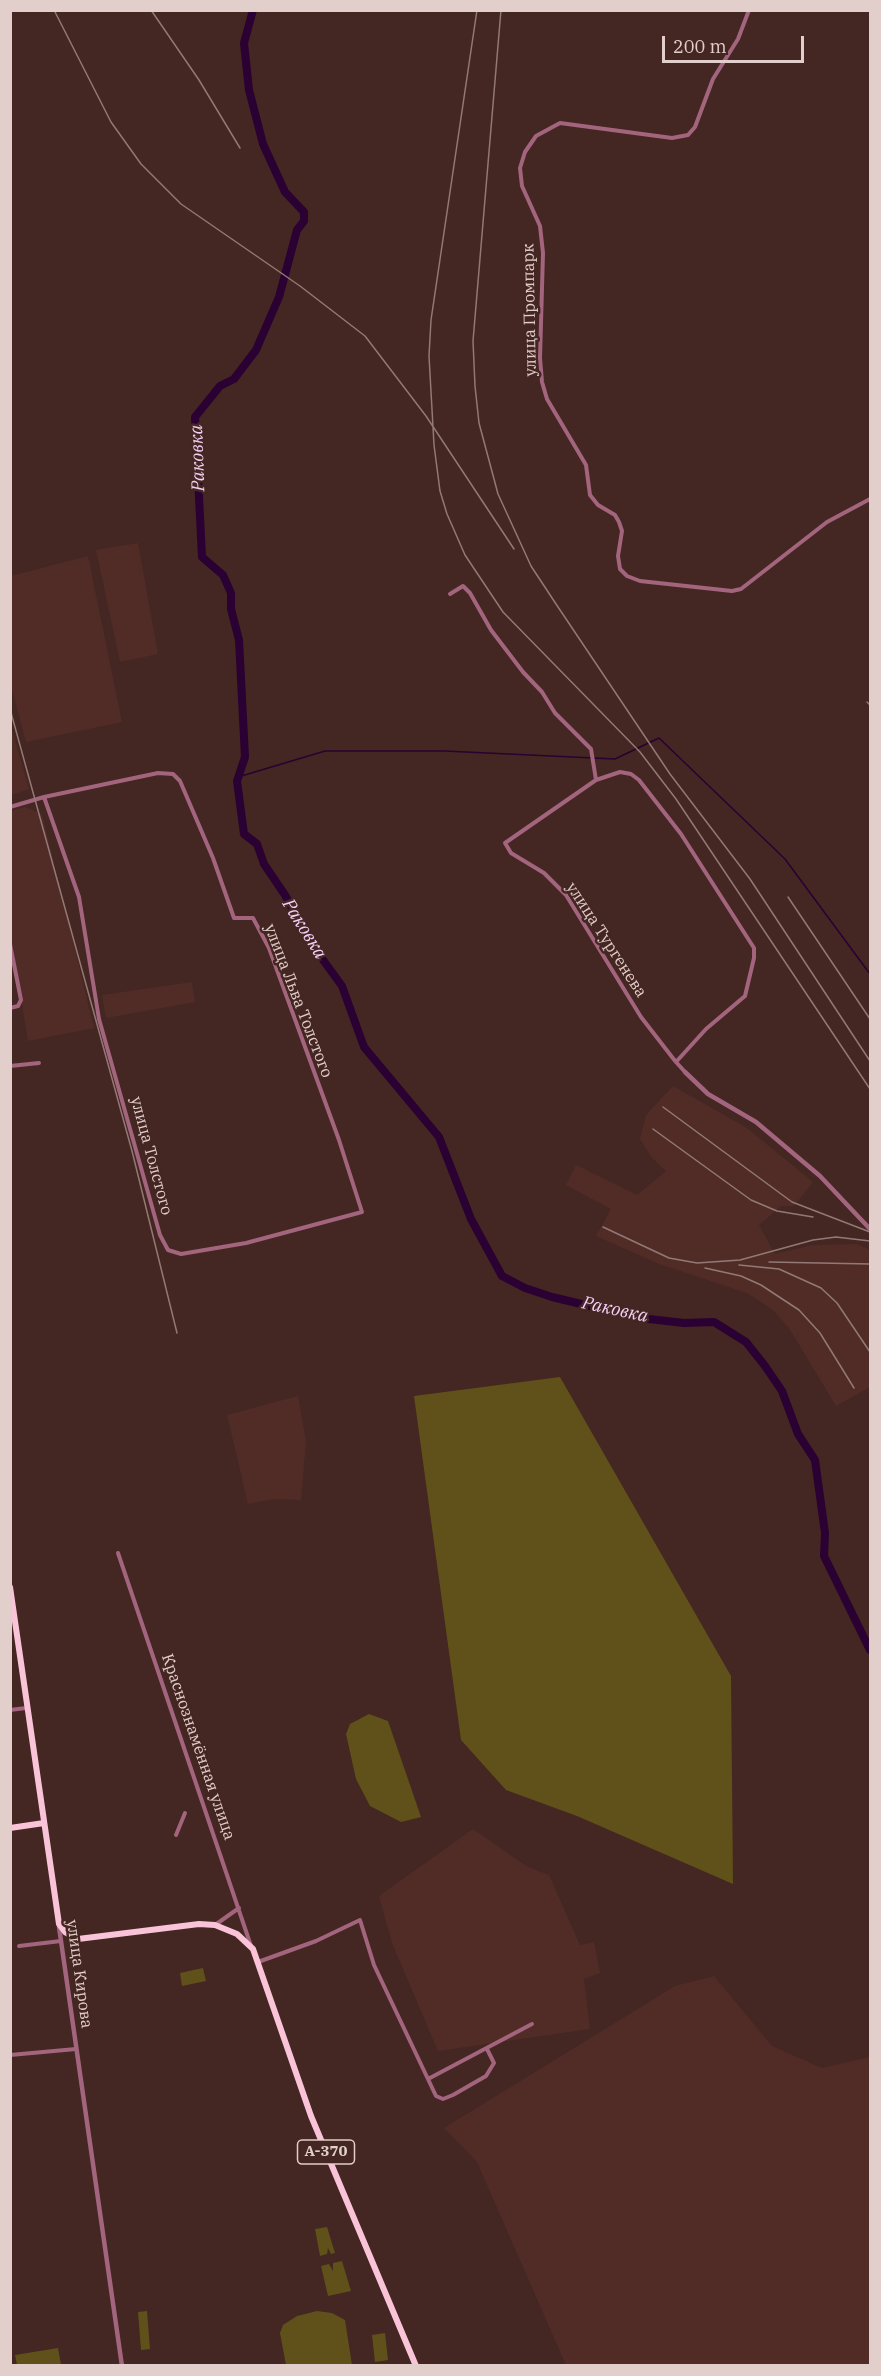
<!DOCTYPE html>
<html>
<head>
<meta charset="utf-8">
<style>
	body { margin:0 }
	#map { position:relative; width:881px; height:2376px; overflow:hidden; background:#442622; font-family:"IBM Plex Serif",serif }
	canvas { display:block }
	.frame { position:absolute; inset:0; border:12px solid #e2ceca; pointer-events:none }
	.scale { position:absolute; left:662px; top:36px; width:142px; height:27px; box-sizing:border-box; border:3px solid #e2ceca; border-top:0; padding-left:8px; font-size:18px; line-height:21px; white-space:nowrap; color:#e2ceca; -webkit-text-stroke:4px #442622; paint-order:stroke }
</style>
</head>
<body>
<div id="map">
<canvas width="881" height="2376"></canvas>
<div class="frame"></div>
<div class="scale">200 m</div>
</div>
<script>
const ctx = document.querySelector('canvas').getContext('2d');
ctx.lineJoin = 'round';
function fill(path, color) {
  ctx.fillStyle = color;
  ctx.fill(path, 'evenodd');
}
function poly(rows) {
  const path = new Path2D();
  for (const r of rows) {
    path.moveTo(r[0], r[1]);
    for (let i = 2; i < r.length; i += 2) path.lineTo(r[i], r[i + 1]);
  }
  return path;
}
function strokePath(path, color, width, dash) {
  ctx.strokeStyle = color;
  ctx.lineWidth = width;
  ctx.lineCap = dash ? 'butt' : 'round';
  ctx.setLineDash(dash || []);
  ctx.stroke(path);
}
function write(font, color, halo, rows, align = 'center') {
  ctx.font = font + ' "IBM Plex Serif",serif';
  ctx.lineWidth = 5;
  ctx.setLineDash([]);
  ctx.textBaseline = 'middle';
  ctx.strokeStyle = halo;
  ctx.fillStyle = color;
  for (const [text, x, y, turn = 0] of rows) {
    ctx.save();
    ctx.translate(x, y);
    ctx.rotate((+turn || 0) * Math.PI / 180);
    ctx.textAlign = isNaN(turn) ? turn : align;
    if (halo) ctx.strokeText(text, 0, 0);
    ctx.fillText(text, 0, 0);
    ctx.restore();
  }
}
const built = poly([
	[138,543,158,654,120,662,96,550],
	[88,556,122,722,26,742,11,686,11,576],
	[11,726,29,789,11,795,10,795],
	[25,807,42,814,94,1028,28,1041,11,936,10,811],
	[192,982,195,1002,106,1018,102,995],
	[673,1086,747,1128,813,1182,794,1206,781,1206,759,1225,775,1254,812,1245,857,1244,870,1250,870,1387,836,1406,789,1328,773,1310,747,1293,659,1264,596,1236,611,1209,566,1185,576,1165,637,1195,666,1171,652,1158,640,1139,646,1115],
	[298,1396,306,1441,301,1500,274,1499,248,1504,227,1415],
	[473,1829,526,1866,549,1875,580,1945,594,1942,600,1973,584,1979,590,2029,438,2051,392,1943,379,1896],
	[714,1976,772,2046,822,2068,870,2057,870,2365,566,2365,477,2162,444,2128,675,1986]
]);
const green = poly([
	[560,1377,731,1676,733,1884,577,1816,506,1790,461,1740,414,1396],
	[369,1714,388,1721,421,1817,401,1822,370,1806,356,1779,346,1734,350,1724],
	[203,1968,206,1981,182,1986,180,1973],
	[327,2227,335,2253,331,2254,328,2248,327,2254,320,2256,315,2229],
	[342,2261,351,2291,328,2296,321,2266,329,2264,333,2271,333,2263],
	[147,2311,150,2349,141,2350,138,2312],
	[317,2311,332,2313,345,2320,352,2365,286,2365,280,2333,283,2325,297,2316],
	[385,2333,388,2360,375,2362,372,2335],
	[58,2348,61,2365,17,2365,15,2355]
]);
const stream = poly([
	[238,777,325,751,445,751,615,759,659,738,785,859,870,974]
]);
const river = poly([
	[253,10,244,43,249,90,263,144,285,192,304,212,304,221,297,230,279,297,256,350,234,379,220,386,195,417,202,557,223,575,231,593,231,609,239,640,245,757,237,781,244,834,257,844,264,864,285,895,310,942,342,986,364,1047,439,1137,471,1219,502,1276,525,1288,552,1297,640,1318,684,1323,714,1322,746,1342,765,1366,782,1391,798,1434,815,1460,825,1533,824,1556,870,1650]
]);
const minor = poly([
	[749,10,738,39,713,79,695,127,688,135,672,138,560,123,536,136,525,152,520,168,522,186,540,226,543,253,540,358,542,382,547,399,586,465,590,495,598,505,615,515,619,522,622,531,618,556,620,569,627,576,640,581,732,591,741,589,827,522,870,499],
	[450,594,463,586,470,593,491,630,523,672,542,692,555,713,591,749,596,780],
	[10,807,44,797,158,773,173,774,180,781,213,858,234,918,253,918,269,948,339,1140,362,1212,246,1243,181,1254,168,1250,160,1235,99,1019,79,897,44,797],
	[10,944,21,1000,18,1006,10,1008],
	[676,1062,706,1029,745,996,754,958,754,948,681,834,639,780,631,774,620,772,596,780,505,843,511,853,544,873,566,895,641,1017,672,1057,676,1062,685,1072],
	[10,1066,39,1063],
	[118,1553,251,1946],
	[10,1710,26,1708],
	[176,1835,185,1813],
	[215,1925,239,1908],
	[19,1946,61,1941],
	[258,1962,316,1941,360,1920,374,1965,436,2096,443,2099,453,2095,486,2076,494,2063,487,2049],
	[10,2055,76,2049],
	[428,2079,532,2024]
]);
const tertiary = poly([
	[685,1072,708,1094,756,1122,820,1176,870,1229],
	[59,1927,122,2366]
]);
const trunk = poly([
	[10,1587,59,1924,65,1932,78,1939,199,1924,215,1925,237,1934,253,1949,311,2116,416,2366],
	[10,1828,44,1823]
]);
const rail = poly([
	[54,10,111,122,141,164,181,204,300,286,365,336,426,416,514,549],
	[151,10,199,80,240,148],
	[477,10,431,320,429,356,434,445,440,491,447,514,465,555,503,612,640,752,676,799,870,1089],
	[501,10,473,341,475,386,479,423,498,494,531,566,556,604,670,774,750,879,870,1061],
	[867,702,870,705],
	[10,709,132,1151,177,1333],
	[788,897,870,1019],
	[663,1107,792,1202,870,1232],
	[653,1129,751,1200,777,1211,813,1217],
	[603,1227,669,1258,697,1263,740,1260,813,1240,836,1237,870,1241],
	[769,1262,870,1264],
	[739,1265,779,1269,821,1288,837,1303,870,1352],
	[705,1268,741,1276,761,1285,799,1310,820,1333,854,1388]
]);
const shields = [
	[326,2152,57]
];
const shieldNames = [
	["А-370",326,2152]
];
const streetNames = [
	["улица Промпарк",530,310,-91],
	["улица Тургенева",606,940,57],
	["улица Льва Толстого",298,1001,69],
	["улица Толстого",151,1156,75],
	["Краснознамённая улица",198,1747,71],
	["улица Кирова",79,1974,82]
];
const waterNames = [
	["Раковка",198,458,-92],
	["Раковка",304,929,58],
	["Раковка",615,1310,12]
];
fill(built, '#512c27');
fill(green, '#5f5119');
strokePath(stream, '#2b0032', 1.5);
strokePath(river, '#2b0032', 8);
strokePath(minor, '#a3657d', 4);
strokePath(tertiary, '#a3657d', 4.5);
strokePath(trunk, '#fac4d8', 6);
strokePath(rail, '#927975', 1.5);
for (const [x, y, w] of shields) {
  const box = new Path2D();
  box.roundRect(x - w / 2, y - 12, w, 24, 4.5);
  ctx.fillStyle = '#442622';
  ctx.fill(box);
  strokePath(box, '#e2ceca', 1.5);
}
write('bold 15px', '#e2ceca', null, shieldNames);
write('16px', '#e2ceca', '#442622', streetNames);
write('italic 18px', '#f3d1f7', '#442622', waterNames);
</script>
</body>
</html>
